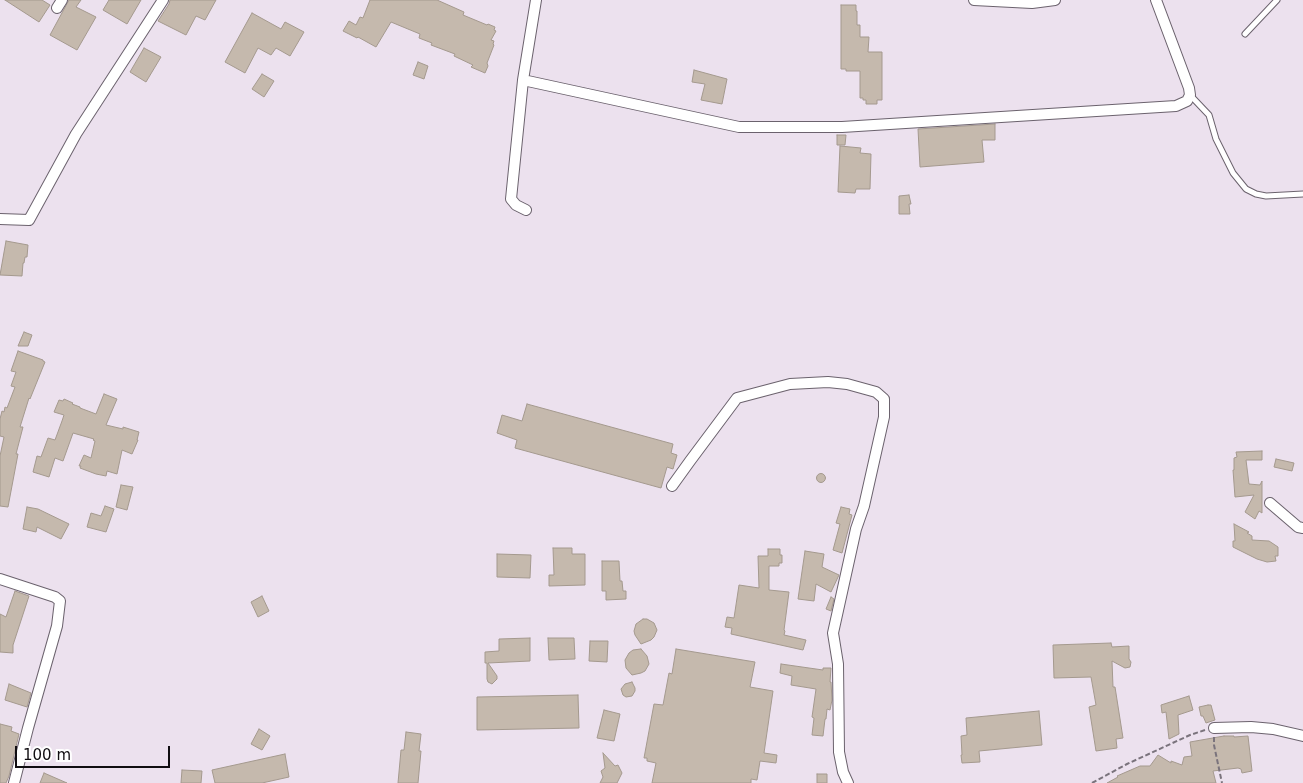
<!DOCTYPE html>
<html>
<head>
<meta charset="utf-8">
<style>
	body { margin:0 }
	#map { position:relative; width:1303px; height:783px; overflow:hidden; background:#ece1ee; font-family:"DejaVu Sans",sans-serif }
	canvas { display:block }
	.scale { position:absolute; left:15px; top:746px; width:155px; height:22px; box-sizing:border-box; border:2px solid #100d11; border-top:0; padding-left:6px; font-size:15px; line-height:18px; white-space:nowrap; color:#100d11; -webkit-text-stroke:4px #fff; paint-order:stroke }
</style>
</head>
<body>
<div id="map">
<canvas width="1303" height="783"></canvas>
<div class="scale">100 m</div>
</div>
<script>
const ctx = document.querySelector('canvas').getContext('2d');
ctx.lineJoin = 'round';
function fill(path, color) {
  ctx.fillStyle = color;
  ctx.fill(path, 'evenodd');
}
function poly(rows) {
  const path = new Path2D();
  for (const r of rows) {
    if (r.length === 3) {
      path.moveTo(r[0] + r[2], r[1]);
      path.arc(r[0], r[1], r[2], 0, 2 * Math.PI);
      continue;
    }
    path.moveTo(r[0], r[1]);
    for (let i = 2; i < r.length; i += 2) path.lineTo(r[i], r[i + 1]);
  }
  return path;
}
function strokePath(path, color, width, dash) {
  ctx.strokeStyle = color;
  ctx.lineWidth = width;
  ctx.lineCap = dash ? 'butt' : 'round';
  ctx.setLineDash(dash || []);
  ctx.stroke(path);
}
const building = poly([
	[5,0,42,0,50,5,39,22,5,0],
	[69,0,81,0,76,7,96,17,77,50,50,35,69,0],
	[109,0,141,0,127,24,103,10,109,0],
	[170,0,216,0,205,20,196,16,186,35,158,21,169,4,170,0],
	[370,0,437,0,464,12,463,15,487,25,488,24,495,27,494,30,496,31,491,40,494,41,493,44,494,45,487,63,488,66,485,73,471,67,473,65,454,56,455,54,431,45,432,43,419,38,420,34,391,22,376,47,358,37,357,38,343,31,349,21,356,25,360,17,363,18,370,0],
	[841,5,856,5,856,11,857,11,857,25,860,25,860,37,869,37,868,52,882,52,882,100,877,100,877,104,866,104,866,100,863,100,863,98,860,98,860,71,846,71,846,69,841,69,841,5],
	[252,13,281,29,285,22,304,32,290,56,276,48,271,55,258,48,245,73,225,62,252,13],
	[144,48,161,57,146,82,130,72,144,48],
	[418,62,428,66,424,79,413,75,418,62],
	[694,70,727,79,722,104,701,100,705,84,692,82,694,70],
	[262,74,274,81,264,97,252,89,262,74],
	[995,124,995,140,982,140,984,162,920,167,918,129,995,124],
	[837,135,846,135,845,145,837,145,837,135],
	[840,146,861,148,860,153,871,154,870,189,856,189,855,193,838,192,840,146],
	[909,195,911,204,909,204,910,214,899,214,899,196,909,195],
	[6,241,28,245,27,257,25,257,24,263,23,263,22,276,0,275,6,241],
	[24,332,32,335,28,346,18,346,24,332],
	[18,351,43,360,43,361,45,362,30,399,29,398,20,427,23,427,16,454,18,454,8,507,0,506,0,456,4,437,0,436,0,419,2,411,4,412,5,407,7,408,15,387,11,386,16,372,11,371,18,351],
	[104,394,117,399,106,425,123,429,123,427,139,432,137,440,138,440,132,454,122,450,117,474,107,471,106,476,96,474,80,468,81,466,79,466,84,455,91,458,95,441,93,440,94,439,73,433,63,461,55,458,49,477,33,472,37,456,41,457,48,438,55,440,62,421,64,415,54,412,59,400,63,401,64,399,73,403,72,404,80,407,80,408,96,414,104,394],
	[527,404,673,444,671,453,677,455,673,469,667,467,661,488,515,448,517,440,497,433,502,415,522,421,527,404],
	[1262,451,1262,460,1246,460,1249,484,1260,485,1262,481,1262,513,1259,511,1255,519,1245,512,1254,495,1235,497,1233,470,1234,470,1234,458,1237,457,1236,452,1262,451],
	[1276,459,1294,463,1292,471,1274,467,1276,459],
	[821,478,4.5],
	[121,485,133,487,127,510,116,507,121,485],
	[105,506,114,509,106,532,87,527,91,513,101,516,105,506],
	[27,507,38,509,69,524,61,539,37,527,36,532,23,529,27,507],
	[841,507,850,509,849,514,852,515,842,553,833,550,840,524,836,523,841,507],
	[1234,524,1249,532,1247,533,1252,536,1252,540,1269,541,1278,547,1278,556,1275,556,1276,561,1267,562,1257,559,1233,547,1233,541,1235,541,1234,524],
	[553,548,572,548,572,554,585,554,585,585,549,586,549,575,554,575,553,548],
	[768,549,780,549,780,555,782,555,782,563,779,563,779,566,769,566,769,590,789,592,784,630,785,631,784,635,806,640,803,650,731,634,732,628,725,627,727,617,734,618,739,585,759,588,758,556,768,556,768,549],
	[805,551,824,554,822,567,839,575,831,592,816,584,814,601,798,599,805,551],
	[497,554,531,555,530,578,497,577,497,554],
	[602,561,619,561,620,581,622,581,623,591,626,591,626,599,606,600,606,591,602,591,602,561],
	[15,591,29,596,13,645,13,653,0,652,0,614,6,617,15,591],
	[262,596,269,611,258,617,251,602,262,596],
	[831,597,834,599,831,611,826,609,831,597],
	[643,619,647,619,654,623,657,630,654,637,651,640,641,644,635,635,634,631,636,624,643,619],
	[530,638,530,661,488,663,497,676,497,679,492,684,488,682,487,679,487,663,485,663,485,652,499,651,499,639,530,638],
	[548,638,574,638,575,659,549,660,548,638],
	[590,641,608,641,607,662,589,661,590,641],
	[1111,643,1112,647,1129,646,1129,659,1131,662,1130,667,1125,668,1112,661,1113,687,1115,687,1123,738,1116,739,1117,748,1096,751,1089,707,1096,705,1091,677,1054,678,1053,645,1111,643],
	[641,649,647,656,649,664,645,671,641,673,632,675,626,668,625,660,629,653,633,650,641,649],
	[676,649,755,662,750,687,773,691,764,753,777,755,776,763,760,761,757,780,751,779,751,783,652,783,656,763,647,761,647,758,644,758,654,704,663,705,669,673,672,674,676,649],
	[781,664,823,670,823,668,831,668,830,682,831,682,832,700,830,710,827,709,826,719,825,719,823,736,812,735,814,718,812,717,816,689,791,685,792,676,780,673,781,664],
	[632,682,635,688,635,691,632,696,626,697,623,695,621,689,625,684,632,682],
	[9,684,31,693,27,707,5,700,9,684],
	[578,695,579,728,477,730,477,697,578,695],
	[1189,696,1193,710,1178,715,1179,734,1169,739,1166,712,1162,713,1161,705,1189,696],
	[1208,705,1211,705,1215,720,1206,723,1203,716,1201,716,1199,707,1208,705],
	[604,710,620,714,614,741,597,738,604,710],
	[1039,711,1042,745,979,751,980,762,962,763,961,755,962,755,961,736,967,735,966,718,1039,711],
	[0,724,12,727,11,731,19,734,9,776,6,783,0,783,0,724],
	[259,729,270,736,262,750,251,744,259,729],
	[406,732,421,734,419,751,421,751,418,783,398,783,401,750,404,750,406,732],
	[1224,736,1234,736,1234,737,1248,736,1252,771,1242,773,1241,769,1238,768,1213,771,1216,783,1107,783,1118,777,1117,776,1140,766,1150,766,1158,755,1171,763,1171,761,1182,765,1184,757,1192,756,1190,742,1224,736],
	[603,753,615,766,618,765,622,773,617,783,600,783,603,777,601,771,605,768,603,753],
	[285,754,289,777,262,783,215,783,212,770,285,754],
	[182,770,202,771,201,783,181,783,182,770],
	[44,773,67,783,40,783,44,773],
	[817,774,827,774,827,783,817,783,817,774]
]);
const path = poly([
	[1214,737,1214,745,1222,783],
	[1092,783,1127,764,1190,735,1205,730]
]);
const lane = poly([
	[1245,34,1277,0],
	[1190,95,1209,115,1216,139,1233,173,1246,189,1256,194,1266,196,1303,194]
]);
const street = poly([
	[974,0,1032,3,1055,0],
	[57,8,62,0],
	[523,80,739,127,842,127,1176,106,1187,101,1190,95,1189,88,1156,0],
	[526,210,516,205,511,199,523,80,536,0],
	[0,219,29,220,76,134,163,0],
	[672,486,690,461,737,398,790,384,828,382,847,384,876,392,884,399,884,417,864,506,856,529,833,633,838,664,839,752,843,772,848,783],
	[1270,503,1298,527,1303,528],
	[0,579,55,597,60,601,57,626,28,728,14,783],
	[1214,728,1251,727,1273,729,1303,736]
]);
fill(building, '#c5b9ad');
strokePath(building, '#a4998e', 1);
strokePath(lane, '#6b626d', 7);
strokePath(street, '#6b626d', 12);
strokePath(path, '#7a737c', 2, [5, 2.5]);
strokePath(lane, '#fff', 5);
strokePath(street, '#fff', 10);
</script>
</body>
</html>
